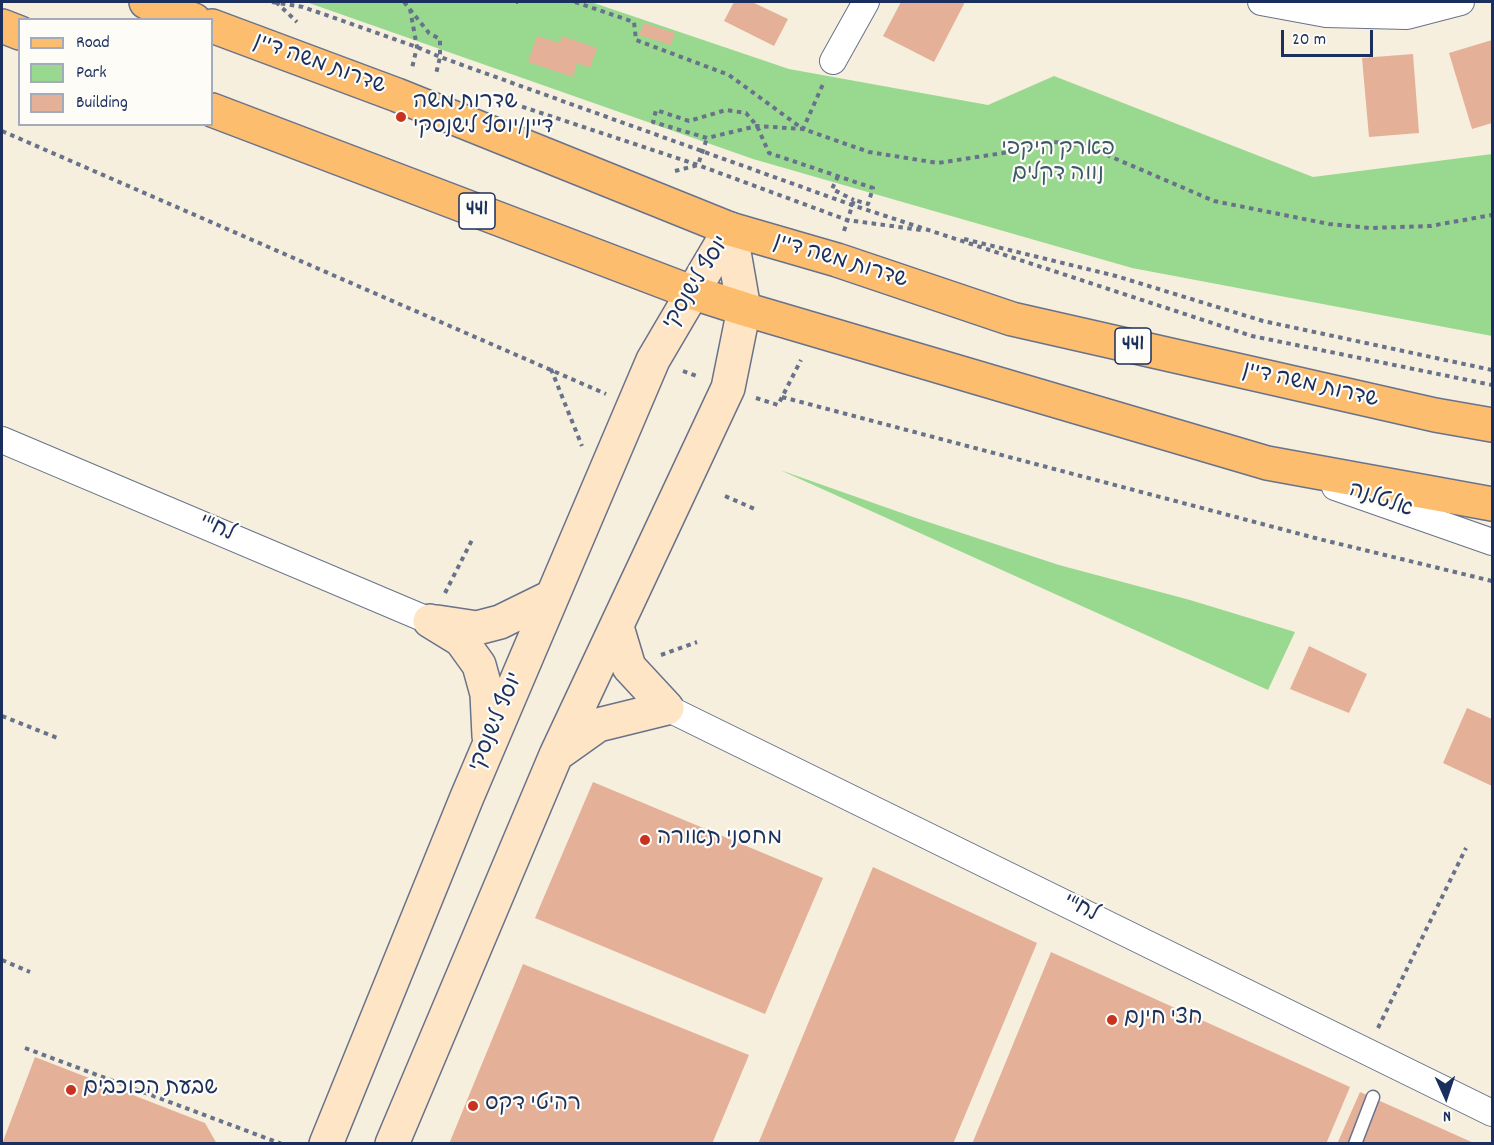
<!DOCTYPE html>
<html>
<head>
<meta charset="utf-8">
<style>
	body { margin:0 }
	#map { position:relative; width:1494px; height:1145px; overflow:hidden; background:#f6efdd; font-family:Dekko,sans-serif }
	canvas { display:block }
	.frame { position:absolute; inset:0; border:3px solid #1b2f5e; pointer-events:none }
	.legend { position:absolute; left:18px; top:18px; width:195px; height:108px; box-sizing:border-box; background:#fdfcf7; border:2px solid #a3aaba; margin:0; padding:8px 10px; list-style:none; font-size:18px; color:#1b2f5e }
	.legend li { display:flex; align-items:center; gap:12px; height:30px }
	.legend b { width:30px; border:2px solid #a3aaba }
	.north { position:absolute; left:1416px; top:1067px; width:60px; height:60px; -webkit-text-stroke:4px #fdfcf7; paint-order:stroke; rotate:177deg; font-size:16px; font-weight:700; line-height:24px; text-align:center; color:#1b2f5e }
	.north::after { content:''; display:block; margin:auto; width:21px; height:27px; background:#1b2f5e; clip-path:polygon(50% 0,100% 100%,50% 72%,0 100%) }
	.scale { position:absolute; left:1281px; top:30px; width:92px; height:27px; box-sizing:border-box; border:3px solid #1b2f5e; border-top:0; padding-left:8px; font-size:18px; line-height:21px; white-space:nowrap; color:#1b2f5e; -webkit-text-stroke:4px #fdfcf7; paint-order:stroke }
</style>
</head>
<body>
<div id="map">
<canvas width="1494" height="1145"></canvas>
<div class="frame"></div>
<ul class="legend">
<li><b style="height:8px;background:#fcbd6f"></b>Road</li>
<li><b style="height:16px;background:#99d98f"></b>Park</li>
<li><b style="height:16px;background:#e5b098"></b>Building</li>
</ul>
<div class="north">N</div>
<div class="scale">20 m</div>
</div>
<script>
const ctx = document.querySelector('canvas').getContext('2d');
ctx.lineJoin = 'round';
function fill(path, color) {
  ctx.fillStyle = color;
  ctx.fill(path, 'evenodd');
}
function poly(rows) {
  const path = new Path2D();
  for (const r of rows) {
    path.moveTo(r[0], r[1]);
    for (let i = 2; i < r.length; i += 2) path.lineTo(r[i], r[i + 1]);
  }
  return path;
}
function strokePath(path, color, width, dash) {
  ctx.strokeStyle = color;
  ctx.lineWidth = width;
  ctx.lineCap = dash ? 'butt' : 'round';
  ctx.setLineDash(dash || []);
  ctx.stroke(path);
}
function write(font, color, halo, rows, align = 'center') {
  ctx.font = font + ' Dekko,"Playpen Sans Hebrew",sans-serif';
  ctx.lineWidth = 4.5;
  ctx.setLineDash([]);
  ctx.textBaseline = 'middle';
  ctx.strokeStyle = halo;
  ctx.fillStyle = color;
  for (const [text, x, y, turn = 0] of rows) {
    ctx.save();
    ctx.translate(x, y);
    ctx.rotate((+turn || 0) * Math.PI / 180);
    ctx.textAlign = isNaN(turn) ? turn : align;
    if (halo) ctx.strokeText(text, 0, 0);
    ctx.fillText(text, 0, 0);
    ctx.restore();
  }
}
const green = poly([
	[306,2,591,2,789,69,988,105,1054,76,1313,177,1492,154,1492,336,1132,268,753,159],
	[780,470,916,518,1059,565,1190,600,1295,632,1268,690]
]);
const building = poly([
	[734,2,752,2,788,19,774,46,724,21],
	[901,2,965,2,934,62,883,36],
	[644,23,675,33,671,45,639,35],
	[537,36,560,43,562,36,597,48,590,68,577,63,573,77,528,62],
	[1492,40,1492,123,1472,129,1449,53],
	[1413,54,1419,133,1369,137,1362,58],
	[1309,646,1367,674,1349,713,1290,689],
	[1467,708,1492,719,1492,786,1443,763],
	[593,782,823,878,765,1014,535,918],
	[873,867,1037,943,953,1144,758,1144],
	[1051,952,1350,1087,1326,1144,972,1144],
	[523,964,749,1055,712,1144,449,1144],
	[35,1057,205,1123,217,1144,2,1144],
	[1360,1092,1476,1144,1337,1144]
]);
const path = poly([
	[272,2,303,7,417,47,440,57,852,205,1252,336,1492,385],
	[276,2,297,22],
	[404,2,429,33,440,39,440,57,436,74],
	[516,2,518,2],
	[575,2,634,22,636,40,729,75,803,129,823,84],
	[410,9,417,47,412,68],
	[505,101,698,165,847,220,921,230],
	[2,131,606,394],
	[675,171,698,165,707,138],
	[838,176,832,189,854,200],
	[844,231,854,200,868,204,873,188,769,153,757,126,746,113,726,110,689,121,656,110,653,122,707,138,757,126,803,129,869,152,938,163,1003,153,1054,142,1086,146,1214,201,1329,224,1370,228,1430,226,1492,215],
	[964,239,1116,276,1263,321,1492,370],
	[551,369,582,446],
	[683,371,699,377],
	[782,397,1319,539,1492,581],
	[756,398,778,405,801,360],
	[725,496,757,510],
	[445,593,472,540],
	[661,655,697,642],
	[2,716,60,739],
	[2,960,30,972],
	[1378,1028,1466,848],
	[25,1048,282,1144]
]);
const lane = poly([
	[1355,1144,1373,1097]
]);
const street = poly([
	[1261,2,1326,14,1407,16,1461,2],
	[833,61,866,2],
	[2,440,430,621],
	[1335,487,1492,542],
	[667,708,1492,1113]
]);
const secondary = poly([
	[430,621,461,640,479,665,487,694,489,736],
	[437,622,477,628,500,622,551,597],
	[560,752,598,725,667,708,629,667,617,627],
	[326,1144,467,797,653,360,730,229],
	[392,1144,556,755,728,388,744,309,730,229]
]);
const primary = poly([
	[146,2,194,20],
	[2,26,20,33],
	[212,26,397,95,730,229,837,260,1012,319,1435,415,1492,425],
	[212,110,691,292,744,309,1267,463,1492,504]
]);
const markers = [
	[401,117,6,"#c8321e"],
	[645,840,6,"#c8321e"],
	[1112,1020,6,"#c8321e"],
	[71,1090,6,"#c8321e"],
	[473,1106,6,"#c8321e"]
];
const shields = [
	[477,211,36],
	[1133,346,36]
];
const shieldNames = [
	["441",477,211],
	["441",1133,346]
];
const streetNames = [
	["שדרות משה דיין",319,66,20],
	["שדרות משה דיין",840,263,17],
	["יוסף לישנסקי",698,284,-58],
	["שדרות משה דיין",1310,387,13],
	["אלטלנה",1380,502,19],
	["לח\"י",216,530,23],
	["יוסף לישנסקי",498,723,-67],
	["לח\"י",1080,910,26]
];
const poiNames = [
	["שדרות משה",413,104],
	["דיין/יוסף לישנסקי",413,129],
	["מחסני תאורה",657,840],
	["חצי חינם",1124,1020],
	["שבעת הכוכבים",83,1090],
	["רהיטי דקס",485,1106]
];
const parkNames = [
	["פארק היקפי",1058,151],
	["נווה דקלים",1058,176]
];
fill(green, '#99d98f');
fill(building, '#e5b098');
strokePath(lane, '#68728a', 15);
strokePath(street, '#68728a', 28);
strokePath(secondary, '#68728a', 36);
strokePath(primary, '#68728a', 36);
strokePath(path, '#68728a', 4, [4.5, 4.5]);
strokePath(lane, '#fff', 12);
strokePath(street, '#fff', 26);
strokePath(secondary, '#fee5c5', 33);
strokePath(primary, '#fcbd6f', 33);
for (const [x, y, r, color] of markers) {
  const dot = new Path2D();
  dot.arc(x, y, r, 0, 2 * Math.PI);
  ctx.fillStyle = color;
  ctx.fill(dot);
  strokePath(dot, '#fdfcf7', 2);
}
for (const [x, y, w] of shields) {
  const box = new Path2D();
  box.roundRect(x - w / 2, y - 18, w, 36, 4.5);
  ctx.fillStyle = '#fdfcf7';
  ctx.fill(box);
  strokePath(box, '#1b2f5e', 1.5);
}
write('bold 21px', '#1b2f5e', null, shieldNames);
write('22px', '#1b2f5e', '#fdfcf7', streetNames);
write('22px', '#1b2f5e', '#fdfcf7', poiNames, 'left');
write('22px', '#3a5a6a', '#fdfcf7', parkNames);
</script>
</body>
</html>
